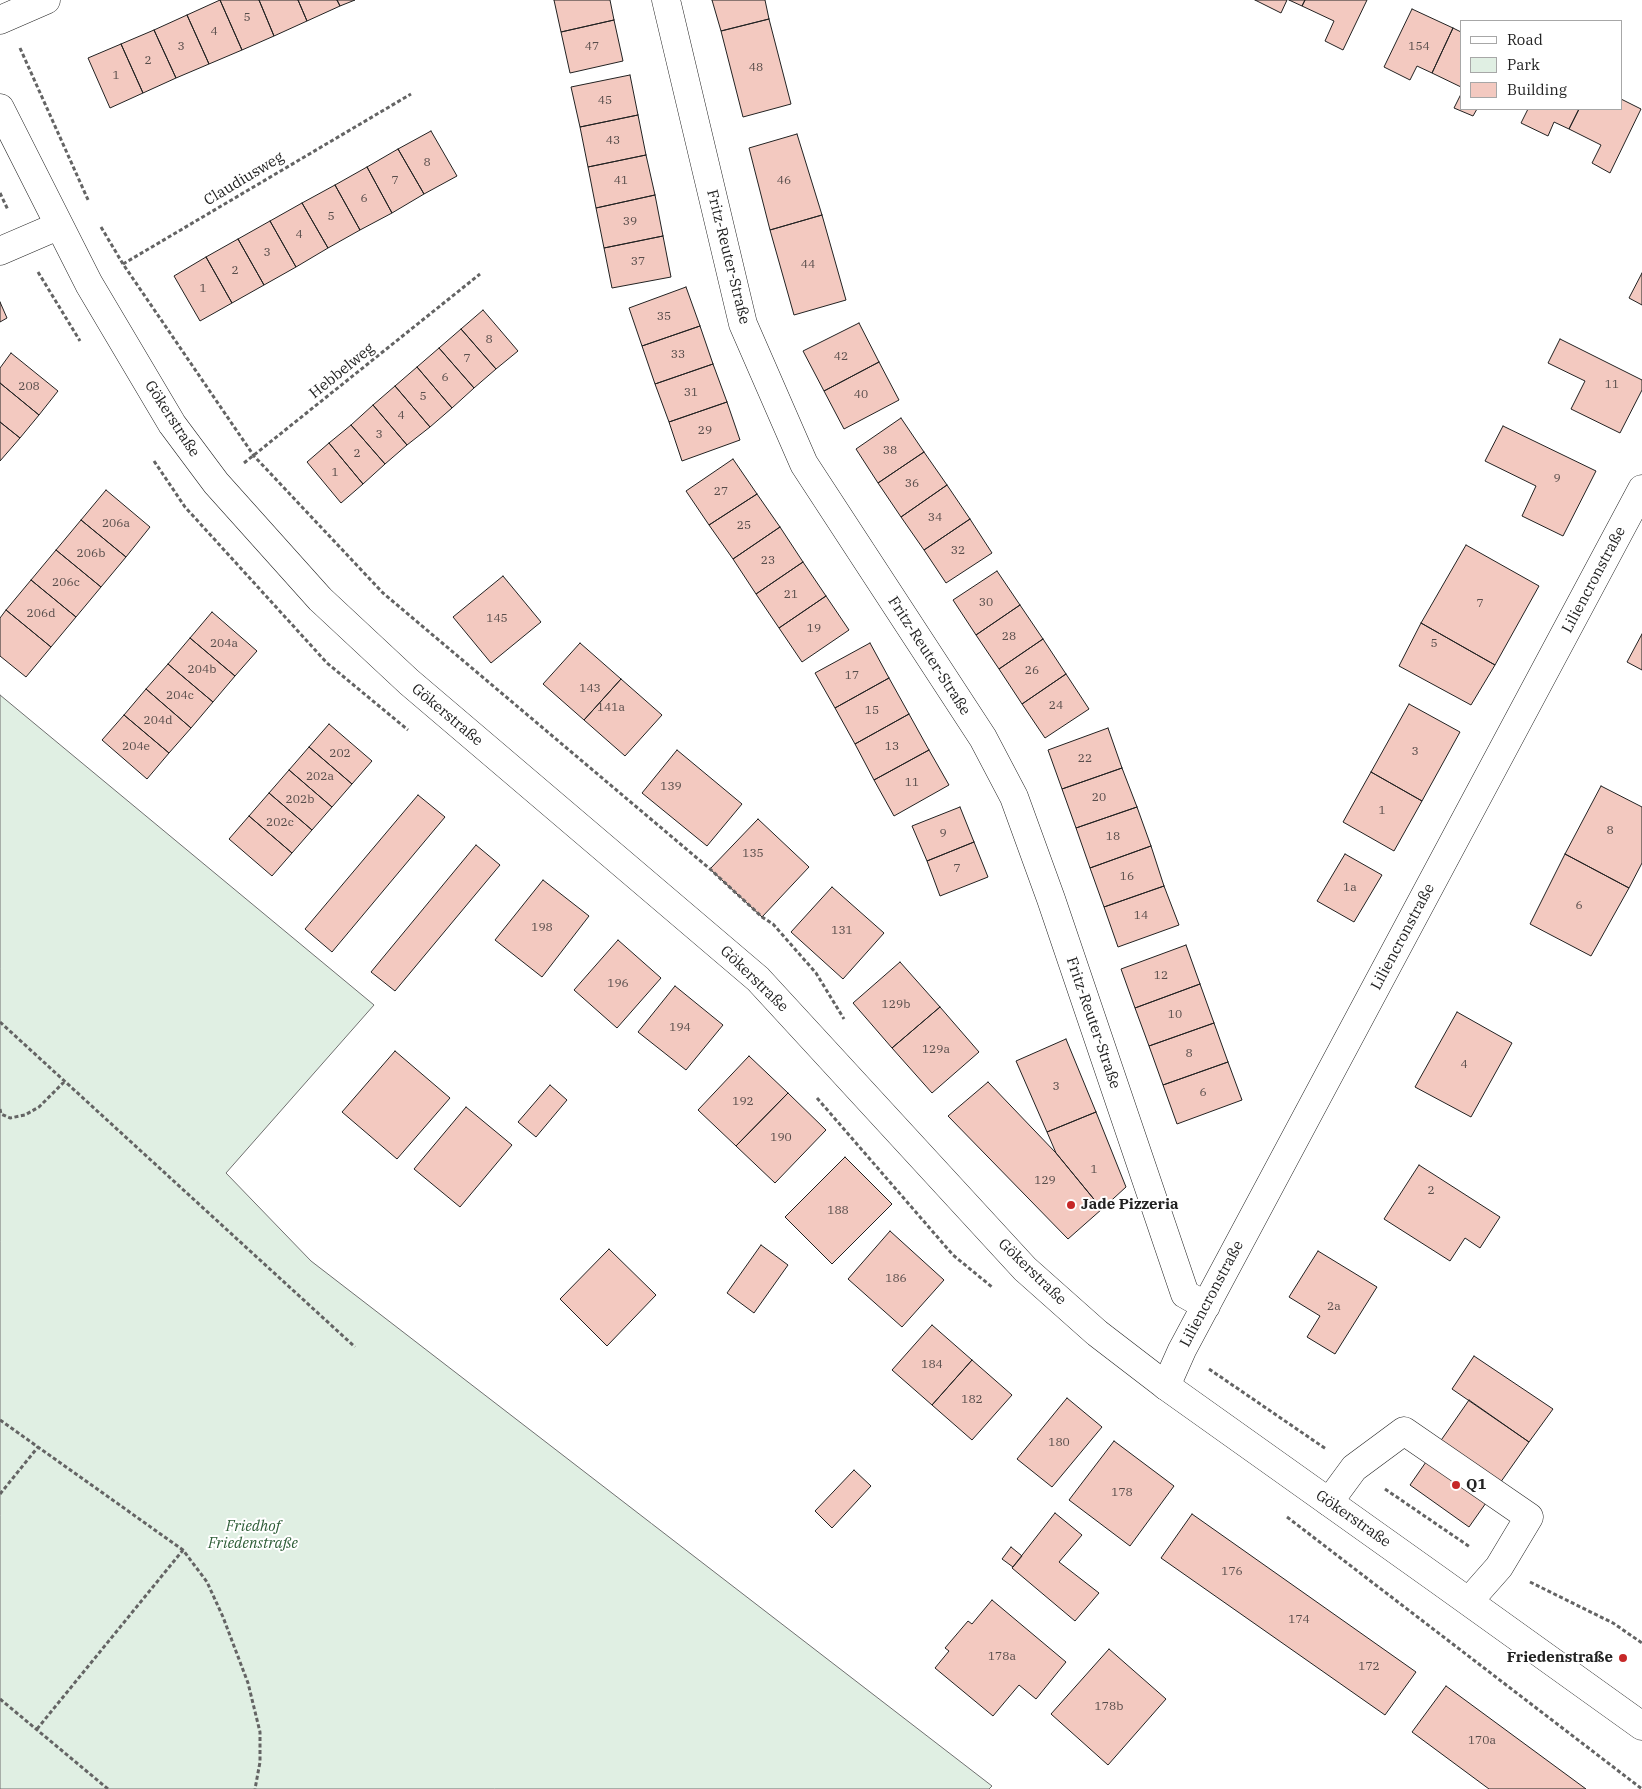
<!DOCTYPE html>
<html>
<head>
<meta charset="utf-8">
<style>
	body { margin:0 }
	#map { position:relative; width:1642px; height:1789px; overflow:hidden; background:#fff; font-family:"IBM Plex Serif",serif }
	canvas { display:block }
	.legend { position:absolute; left:1460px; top:20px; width:162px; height:90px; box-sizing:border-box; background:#fff; border:1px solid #a7a7a7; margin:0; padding:6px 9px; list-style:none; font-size:15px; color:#222 }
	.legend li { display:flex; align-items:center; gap:10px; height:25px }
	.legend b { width:25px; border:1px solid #a7a7a7 }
</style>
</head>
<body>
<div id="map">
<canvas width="1642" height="1789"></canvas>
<ul class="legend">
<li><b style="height:6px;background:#fff"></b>Road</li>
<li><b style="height:14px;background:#e0efe3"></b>Park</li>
<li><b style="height:14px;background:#f3c9c0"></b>Building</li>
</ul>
</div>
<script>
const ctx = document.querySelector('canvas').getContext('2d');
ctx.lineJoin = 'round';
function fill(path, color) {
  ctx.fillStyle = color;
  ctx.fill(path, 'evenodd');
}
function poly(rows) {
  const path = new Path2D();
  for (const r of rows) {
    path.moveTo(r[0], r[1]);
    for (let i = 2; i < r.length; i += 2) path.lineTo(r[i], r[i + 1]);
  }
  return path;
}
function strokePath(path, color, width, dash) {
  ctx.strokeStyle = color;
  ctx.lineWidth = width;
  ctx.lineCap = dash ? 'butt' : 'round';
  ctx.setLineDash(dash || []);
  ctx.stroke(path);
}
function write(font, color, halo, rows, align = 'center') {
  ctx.font = font + ' "IBM Plex Serif",serif';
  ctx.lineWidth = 4;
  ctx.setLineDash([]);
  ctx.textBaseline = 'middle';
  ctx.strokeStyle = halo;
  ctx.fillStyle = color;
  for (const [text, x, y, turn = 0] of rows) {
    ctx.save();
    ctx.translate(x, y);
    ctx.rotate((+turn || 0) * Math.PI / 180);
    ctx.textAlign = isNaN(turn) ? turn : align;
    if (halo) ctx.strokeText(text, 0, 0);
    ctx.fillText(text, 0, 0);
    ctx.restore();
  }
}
const green = poly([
	[0,695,374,1005,226,1173,311,1261,992,1786,989,1789,0,1789,0,695]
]);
const building = poly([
	[220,0,259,0,274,36,242,50,220,0],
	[220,0,242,50,209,64,187,15,220,0],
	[259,0,298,0,307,21,274,36,259,0],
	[298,0,337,0,340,6,307,21,298,0],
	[337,0,355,0,340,6,337,0],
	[554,0,610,0,614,20,561,32,554,0],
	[712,0,765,0,769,19,721,31,712,0],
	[1255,0,1287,0,1281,13,1255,0],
	[1289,0,1305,0,1302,6,1289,0],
	[1305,0,1367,0,1343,50,1325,41,1334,21,1302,6,1305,0],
	[1412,9,1453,28,1432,73,1417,66,1410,80,1384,67,1412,9],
	[187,15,209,64,176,78,154,30,187,15],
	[769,19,791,104,743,117,721,31,769,19],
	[614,20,623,61,570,73,561,32,614,20],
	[1453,28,1461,32,1461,87,1432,73,1453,28],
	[154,30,176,78,143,93,121,44,154,30],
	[121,44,143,93,110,108,88,58,121,44],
	[630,75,638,115,580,127,571,87,630,75],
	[1461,94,1461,109,1477,109,1473,116,1454,108,1461,94],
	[1621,99,1641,109,1610,173,1592,163,1601,145,1569,129,1579,109,1621,109,1621,99],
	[1528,109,1579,109,1569,129,1554,122,1548,136,1521,123,1528,109],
	[638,115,646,155,588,167,580,127,638,115],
	[431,131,457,176,424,194,398,149,431,131],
	[797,134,822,215,770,230,749,148,797,134],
	[398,149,424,194,392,213,367,167,398,149],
	[646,155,655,195,596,208,588,167,646,155],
	[367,167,392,213,360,230,335,185,367,167],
	[335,185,360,230,328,248,302,203,335,185],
	[655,195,663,236,604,248,596,208,655,195],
	[302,203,328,248,296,267,270,221,302,203],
	[822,215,846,300,794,315,770,230,822,215],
	[270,221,296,267,264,285,238,239,270,221],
	[663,236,671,277,612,288,604,248,663,236],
	[238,239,264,285,232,303,206,257,238,239],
	[206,257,232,303,200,321,174,276,206,257],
	[1642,273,1642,305,1629,298,1642,273],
	[686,287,700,326,642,346,629,308,686,287],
	[0,302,7,318,0,322,0,302],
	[483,310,518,351,496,369,461,329,483,310],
	[859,323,879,362,824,391,803,351,859,323],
	[700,326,713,364,655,384,642,346,700,326],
	[461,329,496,369,474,388,439,348,461,329],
	[1560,339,1642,380,1642,390,1620,433,1571,409,1585,381,1548,363,1560,339],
	[439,348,474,388,452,408,417,367,439,348],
	[11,353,58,391,39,415,0,383,0,368,11,353],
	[879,362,899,400,844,429,824,391,879,362],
	[713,364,727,402,669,422,655,384,713,364],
	[417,367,452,408,430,427,395,386,417,367],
	[0,383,39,415,20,438,0,422,0,383],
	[395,386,430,427,407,445,373,405,395,386],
	[727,402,740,440,682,461,669,422,727,402],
	[373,405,407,445,385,464,351,425,373,405],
	[901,418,924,452,878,483,856,449,901,418],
	[0,422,20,438,0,461,0,422],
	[351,425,385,464,363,484,329,443,351,425],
	[1503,426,1596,471,1563,536,1522,516,1536,486,1485,461,1503,426],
	[329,443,363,484,341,503,307,462,329,443],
	[924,452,947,485,901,517,878,483,924,452],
	[733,459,757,494,709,525,686,491,733,459],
	[947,485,970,519,924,550,901,517,947,485],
	[106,490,150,527,126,557,81,520,106,490],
	[757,494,780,527,733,559,709,525,757,494],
	[970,519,992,553,946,583,924,550,970,519],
	[81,520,126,557,101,587,56,550,81,520],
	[780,527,803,562,756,594,733,559,780,527],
	[1466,545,1539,586,1495,665,1421,623,1466,545],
	[56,550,101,587,76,617,31,580,56,550],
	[803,562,826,596,779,628,756,594,803,562],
	[997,571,1020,605,976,635,953,600,997,571],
	[503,576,541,622,491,663,453,617,503,576],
	[31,580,76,617,51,647,6,610,31,580],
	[826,596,849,630,802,662,779,628,826,596],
	[1020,605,1043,639,999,669,976,635,1020,605],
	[6,610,51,647,26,677,0,656,0,618,6,610],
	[212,612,257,651,235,676,190,638,212,612],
	[1421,623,1495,665,1471,705,1399,666,1421,623],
	[1642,634,1642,670,1627,662,1642,634],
	[190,638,235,676,213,702,168,664,190,638],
	[1043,639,1066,674,1022,704,999,669,1043,639],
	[580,643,621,679,584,720,543,684,580,643],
	[870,643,889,678,835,708,815,673,870,643],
	[168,664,213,702,191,728,146,689,168,664],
	[1066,674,1089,709,1045,738,1022,704,1066,674],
	[889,678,909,714,855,744,835,708,889,678],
	[621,679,662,715,625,756,584,720,621,679],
	[146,689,191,728,169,753,124,715,146,689],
	[1409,704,1460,732,1422,801,1371,772,1409,704],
	[909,714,929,750,874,780,855,744,909,714],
	[124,715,169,753,147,779,102,740,124,715],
	[329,724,372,761,352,784,309,747,329,724],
	[1108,728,1122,768,1062,789,1048,750,1108,728],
	[309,747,352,784,332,807,289,770,309,747],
	[677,750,742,804,707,846,642,793,677,750],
	[929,750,949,785,894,816,874,780,929,750],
	[1122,768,1137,807,1076,828,1062,789,1122,768],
	[289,770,332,807,312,830,269,793,289,770],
	[1371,772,1422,801,1394,851,1343,822,1371,772],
	[1601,786,1642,807,1642,863,1629,888,1565,854,1601,786],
	[269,793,312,830,292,853,249,816,269,793],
	[418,795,445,817,332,952,305,929,418,795],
	[960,807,974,842,927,861,912,826,960,807],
	[1137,807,1151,846,1090,868,1076,828,1137,807],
	[249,816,292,853,272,876,229,839,249,816],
	[758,819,809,867,762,917,710,869,758,819],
	[974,842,988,877,940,896,927,861,974,842],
	[476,845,500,865,395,991,371,972,476,845],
	[1151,846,1164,886,1104,907,1090,868,1151,846],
	[1345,854,1382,875,1354,922,1317,901,1345,854],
	[1565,854,1629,888,1591,956,1530,924,1565,854],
	[543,880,589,916,542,977,495,940,543,880],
	[1164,886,1179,925,1118,947,1104,907,1164,886],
	[832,887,884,933,843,979,791,932,832,887],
	[618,940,661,978,617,1028,574,990,618,940],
	[1186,945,1200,984,1135,1008,1121,969,1186,945],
	[900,962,940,1007,892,1048,853,1003,900,962],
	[1200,984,1214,1023,1149,1046,1135,1008,1200,984],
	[675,986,723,1025,686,1070,638,1032,675,986],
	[940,1007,979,1052,932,1093,892,1048,940,1007],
	[1457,1012,1512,1043,1471,1117,1415,1087,1457,1012],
	[1214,1023,1228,1062,1163,1085,1149,1046,1214,1023],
	[1066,1039,1096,1112,1047,1132,1016,1061,1066,1039],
	[395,1051,450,1098,397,1159,342,1112,395,1051],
	[749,1056,788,1093,736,1146,698,1110,749,1056],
	[1228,1062,1242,1100,1177,1124,1163,1085,1228,1062],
	[988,1082,1056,1153,1102,1209,1068,1239,948,1116,988,1082],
	[550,1085,567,1100,536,1137,518,1122,550,1085],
	[788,1093,826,1130,775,1183,736,1146,788,1093],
	[466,1107,512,1145,460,1207,414,1169,466,1107],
	[1096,1112,1126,1187,1102,1209,1056,1153,1047,1132,1096,1112],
	[845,1157,892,1204,832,1264,785,1217,845,1157],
	[1419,1165,1500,1217,1480,1248,1465,1238,1450,1261,1384,1219,1419,1165],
	[890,1231,944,1280,902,1327,848,1279,890,1231],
	[761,1245,788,1265,754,1313,727,1293,761,1245],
	[609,1249,656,1295,607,1346,560,1299,609,1249],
	[1318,1251,1377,1287,1335,1354,1307,1337,1320,1316,1289,1297,1318,1251],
	[932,1325,972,1360,932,1405,892,1370,932,1325],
	[1474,1356,1553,1409,1529,1442,1452,1389,1474,1356],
	[972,1360,1012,1395,972,1440,932,1405,972,1360],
	[1067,1398,1102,1427,1052,1487,1017,1459,1067,1398],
	[1469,1400,1529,1442,1469,1527,1410,1485,1469,1400],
	[1114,1441,1174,1486,1130,1546,1069,1500,1114,1441],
	[854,1470,871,1486,832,1528,815,1511,854,1470],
	[1055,1513,1082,1535,1059,1562,1099,1593,1075,1621,1012,1568,1055,1513],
	[1192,1514,1416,1672,1385,1715,1161,1558,1192,1514],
	[1011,1547,1022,1556,1013,1567,1002,1559,1011,1547],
	[992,1600,1066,1662,1036,1699,1019,1685,993,1716,935,1668,949,1651,945,1648,968,1621,972,1624,992,1600],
	[1109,1649,1166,1699,1108,1765,1051,1714,1109,1649],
	[1446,1686,1586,1789,1489,1789,1412,1732,1446,1686]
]);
const path = poly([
	[20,48,89,202],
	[0,193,8,210],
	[101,227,123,264,254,456,383,593,710,869,762,917,773,924,816,973,844,1019],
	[123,264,411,94],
	[38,272,80,341],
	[154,461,185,507,327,663,408,730],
	[244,463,480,274],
	[0,1022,355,1347],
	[817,1098,953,1255,992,1287],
	[0,1109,1,1114,10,1118,25,1115,39,1107,65,1081],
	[1209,1369,1326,1449],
	[0,1420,183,1550,207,1582,223,1617,248,1683,260,1732,260,1762,255,1789],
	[1385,1489,1470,1547],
	[0,1494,38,1447],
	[1287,1517,1642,1789],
	[1530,1582,1613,1623,1642,1643],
	[0,1699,108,1789],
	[37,1729,183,1550]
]);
const minor = poly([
	[666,0,743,324,804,464,983,738,1014,797,1051,899,1185,1294,1206,1306],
	[0,20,46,0],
	[0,251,58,226],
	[1166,1386,1182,1350,1642,489],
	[1329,1502,1354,1468,1404,1431,1529,1517,1499,1567,1469,1601]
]);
const major = poly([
	[0,108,89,284,172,424,216,483,320,599,409,682,758,979,1025,1269,1097,1333,1166,1386,1437,1579,1642,1726]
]);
const markers = [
	[1071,1205,5,"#c62828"],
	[1456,1485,5,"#c62828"],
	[1623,1658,5,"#c62828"]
];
const numberNames = [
	["5",247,18],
	["4",214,32],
	["3",181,47],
	["47",592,47],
	["154",1419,47],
	["2",148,61],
	["48",756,68],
	["1",116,76],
	["45",605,101],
	["43",613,141],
	["8",427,163],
	["7",395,181],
	["41",621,181],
	["46",784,181],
	["6",364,199],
	["5",331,217],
	["39",630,222],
	["4",299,235],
	["3",267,253],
	["37",638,262],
	["44",808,265],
	["2",235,271],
	["1",203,289],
	["35",664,317],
	["8",489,340],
	["33",678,355],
	["42",841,357],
	["7",467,359],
	["6",445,378],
	["11",1612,385],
	["208",29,387],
	["31",691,393],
	["40",861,395],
	["5",423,397],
	["4",401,416],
	["29",705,431],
	["3",379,435],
	["38",890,451],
	["2",357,454],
	["1",335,473],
	["9",1557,479],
	["36",912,484],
	["27",721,492],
	["34",935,518],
	["206a",116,524],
	["25",744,526],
	["32",958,551],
	["206b",91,554],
	["23",768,561],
	["206c",66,583],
	["21",791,595],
	["30",986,603],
	["7",1480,604],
	["206d",41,614],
	["145",497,619],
	["19",814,629],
	["28",1009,637],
	["204a",224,644],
	["5",1434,644],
	["204b",202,670],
	["26",1032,671],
	["17",852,676],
	["143",590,689],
	["204c",180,696],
	["24",1056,706],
	["141a",611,708],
	["15",872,711],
	["204d",158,721],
	["204e",136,747],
	["13",892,747],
	["3",1415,752],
	["202",340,754],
	["22",1085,759],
	["202a",320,777],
	["11",912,783],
	["139",671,787],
	["20",1099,798],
	["202b",300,800],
	["1",1382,811],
	["202c",280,823],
	["8",1610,831],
	["9",943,834],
	["18",1113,837],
	["135",753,854],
	["7",957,869],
	["16",1127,877],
	["1a",1350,888],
	["6",1579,906],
	["14",1141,916],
	["198",542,928],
	["131",842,931],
	["12",1161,976],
	["196",618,984],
	["129b",896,1005],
	["10",1175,1015],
	["194",680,1028],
	["129a",936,1050],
	["8",1189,1054],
	["4",1464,1065],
	["3",1056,1087],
	["6",1203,1093],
	["192",743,1102],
	["190",781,1138],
	["1",1094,1170],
	["129",1045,1181],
	["2",1431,1191],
	["188",838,1211],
	["186",896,1279],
	["2a",1334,1307],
	["184",932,1365],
	["182",972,1400],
	["180",1059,1443],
	["178",1122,1493],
	["176",1232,1572],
	["174",1299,1620],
	["178a",1002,1657],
	["172",1369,1667],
	["178b",1109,1707],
	["170a",1482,1741]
];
const streetNames = [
	["Claudiusweg",244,179,-31],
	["Fritz-Reuter-Straße",728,257,76],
	["Hebbelweg",342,371,-39],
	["Gökerstraße",172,419,57],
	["Liliencronstraße",1594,580,-62],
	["Fritz-Reuter-Straße",929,656,57],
	["Gökerstraße",447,715,40],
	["Liliencronstraße",1403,937,-62],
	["Gökerstraße",754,979,44],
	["Fritz-Reuter-Straße",1093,1023,71],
	["Gökerstraße",1032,1272,44],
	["Liliencronstraße",1212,1294,-62],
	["Gökerstraße",1353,1519,35]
];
const poiNames = [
	["Jade Pizzeria",1081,1205],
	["Q1",1466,1485],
	["Friedenstraße",1613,1658,"right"]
];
const parkNames = [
	["Friedhof",253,1527],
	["Friedenstraße",253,1544]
];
fill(green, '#e0efe3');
strokePath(green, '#6f6f6f', 1);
fill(building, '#f3c9c0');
strokePath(building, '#222', 1);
strokePath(minor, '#222', 29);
strokePath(major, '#222', 29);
strokePath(path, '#646464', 3, [4, 2.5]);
strokePath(minor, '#fff', 28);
strokePath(major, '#fff', 28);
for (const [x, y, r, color] of markers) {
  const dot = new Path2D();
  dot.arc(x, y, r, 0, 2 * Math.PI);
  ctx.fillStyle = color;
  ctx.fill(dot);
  strokePath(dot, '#fff', 2);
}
write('12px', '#564c4a', null, numberNames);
write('15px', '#222', '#fff', streetNames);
write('bold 15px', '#222', '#fff', poiNames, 'left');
write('italic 15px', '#2f5e38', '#fff', parkNames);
</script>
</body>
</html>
